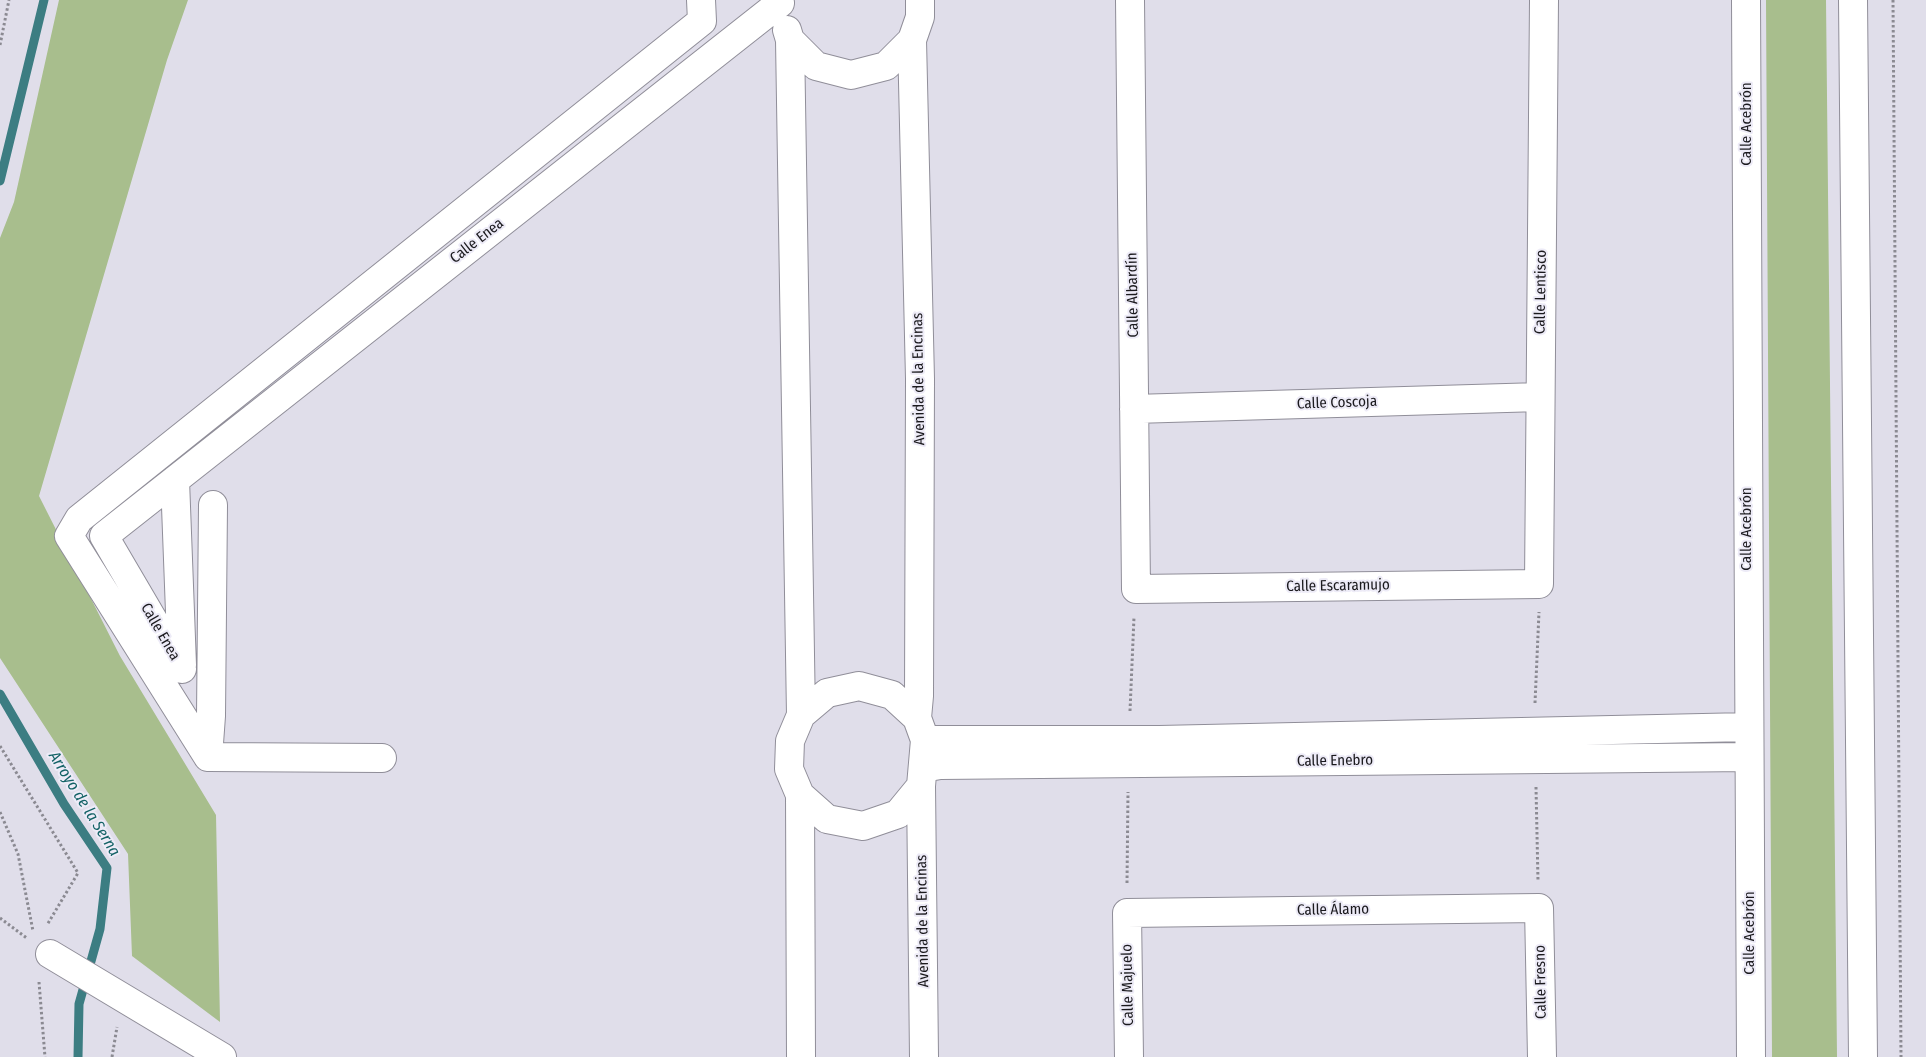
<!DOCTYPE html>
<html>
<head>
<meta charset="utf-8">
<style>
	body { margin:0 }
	canvas { display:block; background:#e0deea }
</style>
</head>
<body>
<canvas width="1926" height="1057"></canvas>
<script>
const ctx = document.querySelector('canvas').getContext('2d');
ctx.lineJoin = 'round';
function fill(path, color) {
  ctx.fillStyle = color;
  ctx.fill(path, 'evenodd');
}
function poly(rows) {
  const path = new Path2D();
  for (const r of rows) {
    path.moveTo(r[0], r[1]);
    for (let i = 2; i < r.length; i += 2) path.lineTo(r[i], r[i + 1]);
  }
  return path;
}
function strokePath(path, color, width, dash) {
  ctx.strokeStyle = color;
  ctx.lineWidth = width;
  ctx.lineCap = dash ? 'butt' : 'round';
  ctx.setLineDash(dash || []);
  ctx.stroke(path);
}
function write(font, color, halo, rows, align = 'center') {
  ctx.font = font + ' "Fira Sans Condensed",sans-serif';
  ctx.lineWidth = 4;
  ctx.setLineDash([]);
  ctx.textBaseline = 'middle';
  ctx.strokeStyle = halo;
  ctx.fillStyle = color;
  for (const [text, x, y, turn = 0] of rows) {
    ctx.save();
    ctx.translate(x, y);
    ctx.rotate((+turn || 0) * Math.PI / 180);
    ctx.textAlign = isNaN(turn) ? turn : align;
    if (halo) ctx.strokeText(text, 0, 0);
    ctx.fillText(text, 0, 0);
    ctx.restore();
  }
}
const green = poly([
	[59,0,188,0,167,60,39,496,120,656,216,815,220,1022,132,956,128,854,0,658,0,238,14,202],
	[1766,0,1826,0,1837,1057,1772,1057]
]);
const stream = poly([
	[0,181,44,0],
	[0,694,64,804,107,868,100,929,79,1004,78,1057]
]);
const path = poly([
	[1893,0,1901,1057],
	[0,45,9,0],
	[1535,703,1539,612],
	[1130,711,1134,617],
	[0,746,78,873,47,925],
	[1536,787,1538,881],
	[0,812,18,854,33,931],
	[1127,883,1128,792],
	[0,918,28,939],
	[39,982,45,1057],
	[112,1057,117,1027]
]);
const street = poly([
	[1130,0,1136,589,1539,584,1544,0],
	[1746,0,1751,1057],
	[787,30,790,40,816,66,851,75,886,66,912,40,920,17,920,0],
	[790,40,801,715],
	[912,40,920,379,919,696,917,718],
	[1134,409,1540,397],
	[175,480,182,665],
	[182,669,104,536,780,3],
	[925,740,1159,740,1748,727],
	[208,757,211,716,213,505],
	[382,758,208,757,69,536,79,519,702,21,701,0],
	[923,768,940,765,1748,757],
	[921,786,924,1057],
	[800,795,827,819,863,826,898,814,921,786,925,740,917,718,892,695,859,686,827,693,801,715,790,741,789,769,800,795,801,1057],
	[50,954,222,1057],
	[1129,1057,1127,913,1539,908,1542,1057]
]);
const secondary = poly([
	[1853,0,1863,1057]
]);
const streetNames = [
	["Calle Acebrón",1747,124,-90],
	["Calle Enea",477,241,-38],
	["Calle Lentisco",1541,292,-89],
	["Calle Albardín",1133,295,-91],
	["Avenida de la Encinas",919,379,-91],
	["Calle Coscoja",1337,403,-2],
	["Calle Acebrón",1747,529,-90],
	["Calle Escaramujo",1338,586,-1],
	["Calle Enea",160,632,60],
	["Calle Enebro",1335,761,-1],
	["Calle Álamo",1333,910,-1],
	["Avenida de la Encinas",923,921,-91],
	["Calle Acebrón",1750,933,-90],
	["Calle Fresno",1541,982,-91],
	["Calle Majuelo",1128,985,-91]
];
const waterNames = [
	["Arroyo de la Serna",84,804,58]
];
fill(green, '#a8be8d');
strokePath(stream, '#3c7d82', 9);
strokePath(street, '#908e99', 30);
strokePath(secondary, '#908e99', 30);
strokePath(path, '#8b8a92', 3, [2.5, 2.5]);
strokePath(street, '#fff', 28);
strokePath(secondary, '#fff', 28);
write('15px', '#1b1a1e', '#edebf7', streetNames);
write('italic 16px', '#136266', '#edebf7', waterNames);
</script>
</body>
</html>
